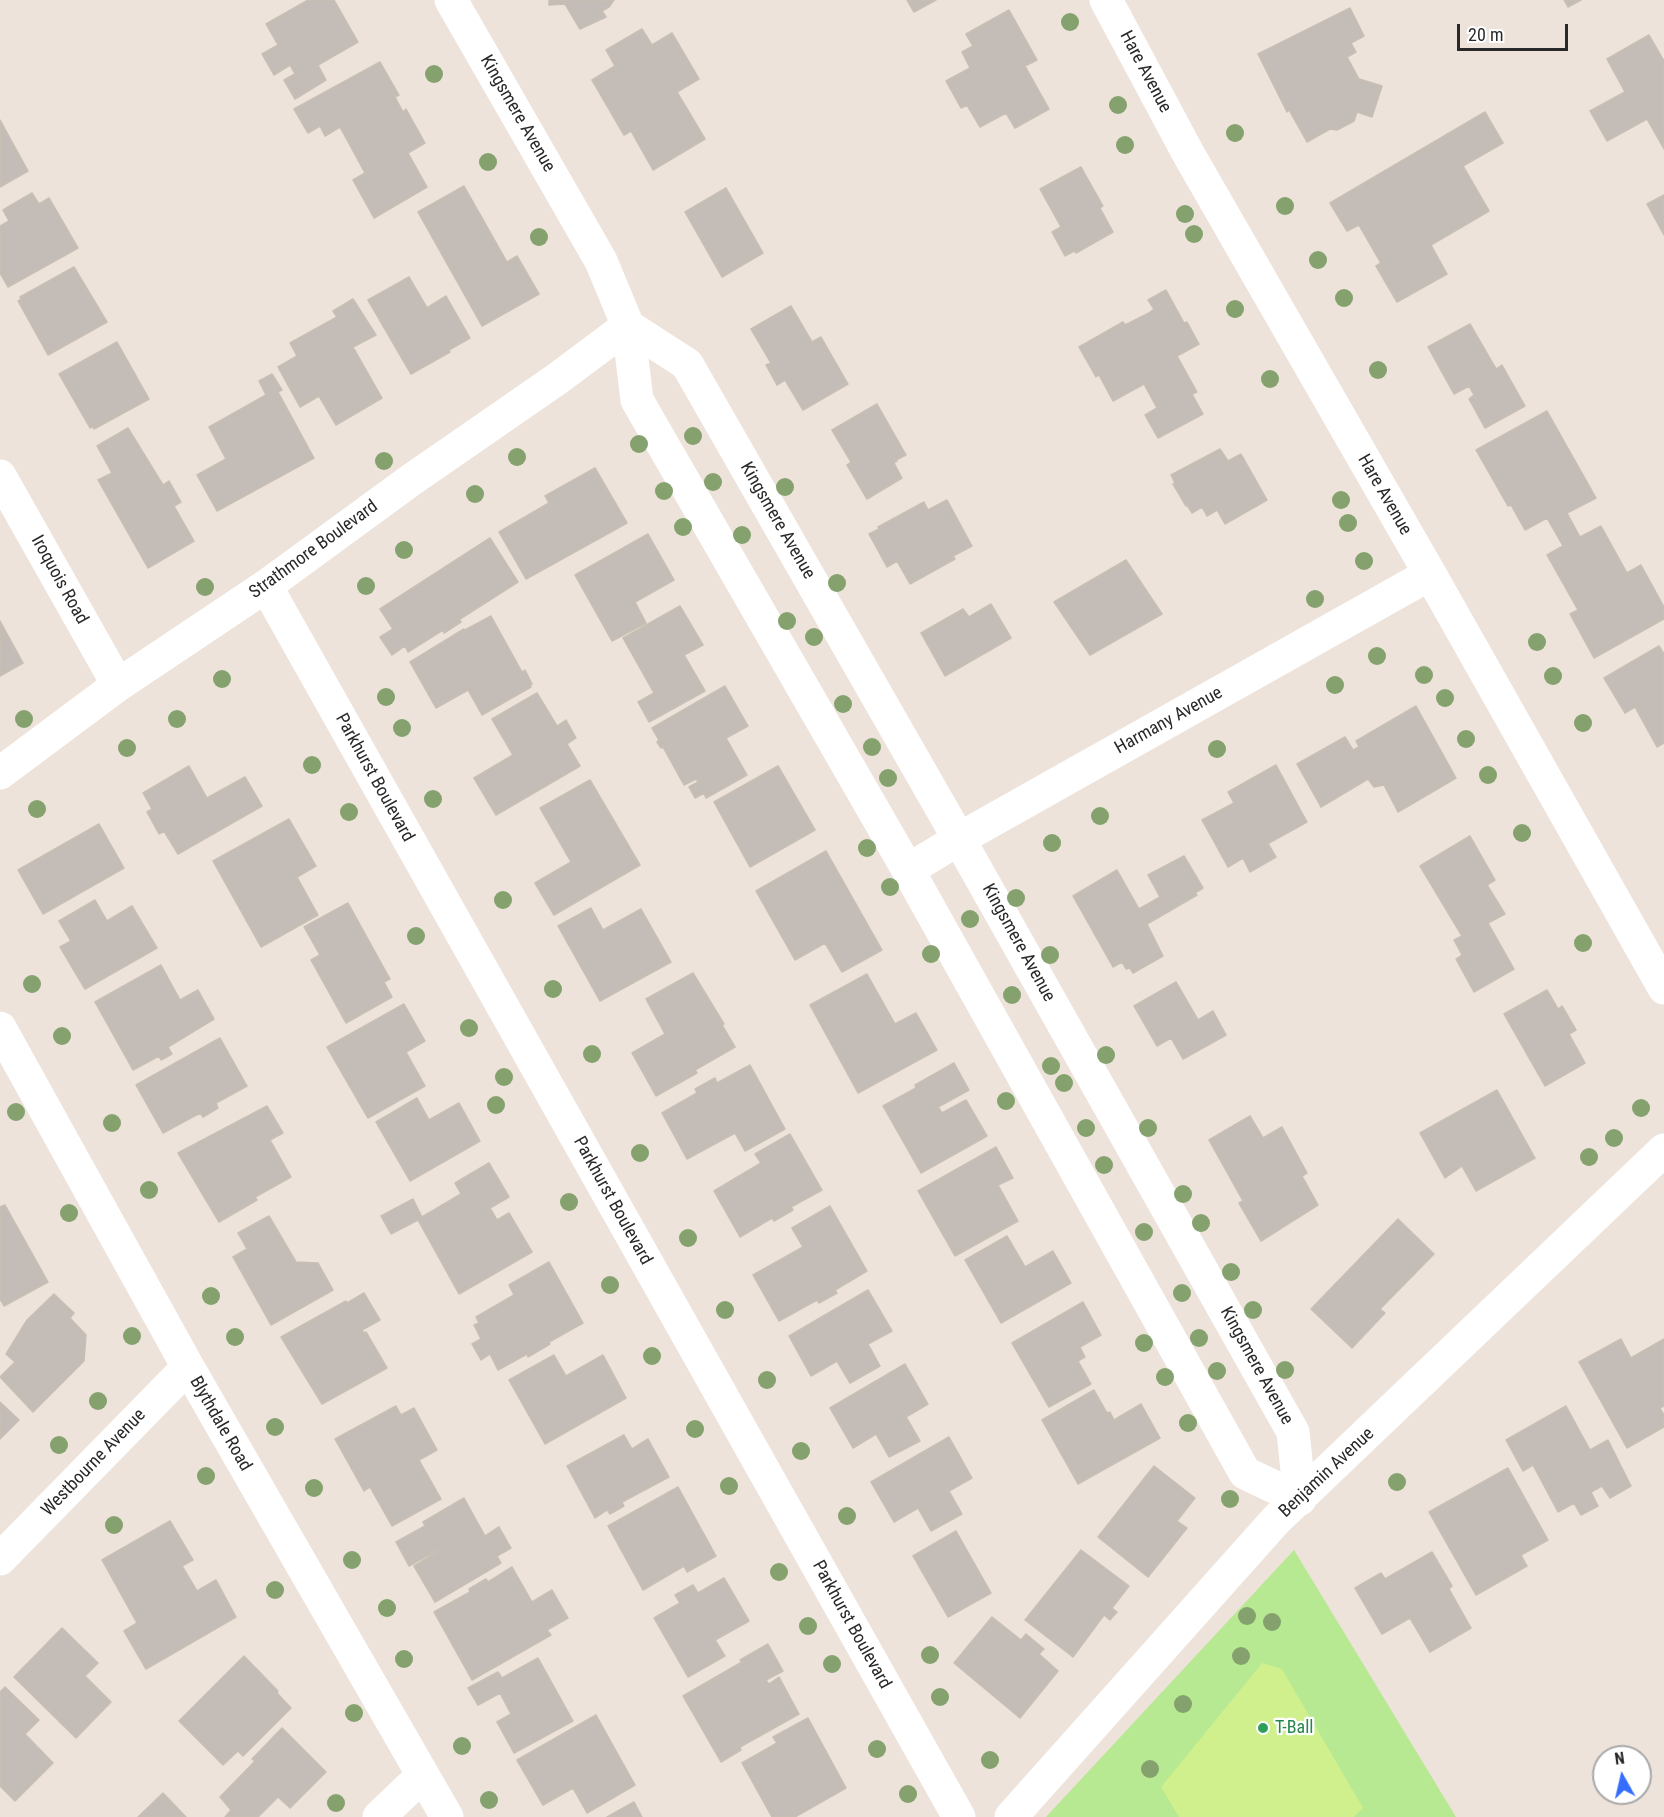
<!DOCTYPE html>
<html>
<head>
<meta charset="utf-8">
<style>
	body { margin:0 }
	#map { position:relative; width:1664px; height:1817px; overflow:hidden; background:#ede3da; font-family:"Roboto Condensed",sans-serif }
	canvas { display:block }
	.north { position:absolute; left:1592px; top:1745px; width:60px; height:60px; box-sizing:border-box; background:#fff; border:2px solid #a9a9a9; border-radius:50%; rotate:352deg; font-size:16px; font-weight:700; line-height:24px; text-align:center; color:#292929 }
	.north::after { content:''; display:block; margin:auto; width:21px; height:27px; background:#356dff; clip-path:polygon(50% 0,100% 100%,50% 72%,0 100%) }
	.scale { position:absolute; left:1457px; top:24px; width:111px; height:27px; box-sizing:border-box; border:3px solid #292929; border-top:0; padding-left:8px; font-size:18px; line-height:21px; white-space:nowrap; color:#292929; -webkit-text-stroke:4px #fff; paint-order:stroke }
</style>
</head>
<body>
<div id="map">
<canvas width="1664" height="1817"></canvas>
<div class="north">N</div>
<div class="scale">20 m</div>
</div>
<script>
const ctx = document.querySelector('canvas').getContext('2d');
ctx.lineJoin = 'round';
function fill(path, color) {
  ctx.fillStyle = color;
  ctx.fill(path, 'evenodd');
}
function poly(rows) {
  const path = new Path2D();
  for (const r of rows) {
    path.moveTo(r[0], r[1]);
    for (let i = 2; i < r.length; i += 2) path.lineTo(r[i], r[i + 1]);
  }
  return path;
}
function strokePath(path, color, width, dash) {
  ctx.strokeStyle = color;
  ctx.lineWidth = width;
  ctx.lineCap = dash ? 'butt' : 'round';
  ctx.setLineDash(dash || []);
  ctx.stroke(path);
}
function write(font, color, halo, rows, align = 'center') {
  ctx.font = font + ' "Roboto Condensed",sans-serif';
  ctx.lineWidth = 4.5;
  ctx.setLineDash([]);
  ctx.textBaseline = 'middle';
  ctx.strokeStyle = halo;
  ctx.fillStyle = color;
  for (const [text, x, y, turn = 0] of rows) {
    ctx.save();
    ctx.translate(x, y);
    ctx.rotate((+turn || 0) * Math.PI / 180);
    ctx.textAlign = isNaN(turn) ? turn : align;
    if (halo) ctx.strokeText(text, 0, 0);
    ctx.fillText(text, 0, 0);
    ctx.restore();
  }
}
const green = poly([
	[1294,1550,1456,1817,1046,1817]
]);
const pitch = poly([
	[1262,1663,1282,1669,1363,1808,1354,1817,1179,1817,1161,1787]
]);
const building = poly([
	[308,0,334,0,358,42,318,65,326,80,295,99,284,80,295,74,290,65,274,75,262,54,278,45,266,24,308,0],
	[549,0,614,0,609,7,602,11,606,17,580,29,565,4,549,5,549,0],
	[907,0,936,0,914,12,907,0],
	[1564,0,1581,0,1568,7,1564,0],
	[1350,8,1364,36,1351,43,1356,52,1347,57,1359,79,1382,86,1372,117,1357,112,1354,121,1337,130,1330,129,1307,142,1289,110,1287,112,1258,54,1350,8],
	[1009,10,1037,60,1025,66,1049,109,1015,128,1006,113,980,127,967,105,961,108,946,81,970,68,962,52,973,46,966,34,1009,10],
	[642,29,652,45,672,33,699,79,677,92,705,139,653,170,631,131,624,135,592,80,615,66,606,50,642,29],
	[1649,35,1664,61,1664,149,1647,119,1607,141,1590,111,1625,92,1607,59,1649,35],
	[380,62,399,95,395,97,403,112,406,109,425,143,408,153,427,187,374,218,353,180,365,173,340,127,325,136,320,126,308,133,294,109,380,62],
	[1485,112,1503,143,1463,166,1489,211,1431,245,1447,274,1397,302,1376,266,1381,263,1359,225,1347,231,1330,203,1485,112],
	[0,120,28,171,0,187,0,120],
	[1081,167,1103,206,1100,208,1113,232,1076,253,1074,251,1065,256,1052,232,1061,227,1040,189,1081,167],
	[464,186,507,262,517,256,539,294,482,326,418,212,464,186],
	[726,188,763,253,722,277,685,212,726,188],
	[32,193,39,204,49,198,78,248,8,287,0,273,0,226,9,221,3,210,32,193],
	[1664,195,1664,235,1647,204,1664,195],
	[74,267,107,322,48,355,18,301,21,299,20,297,74,267],
	[409,277,427,308,446,296,470,338,449,350,450,352,411,374,368,300,409,277],
	[1166,290,1184,323,1187,322,1199,344,1177,356,1197,392,1192,394,1203,414,1158,438,1145,415,1157,408,1144,384,1113,401,1099,375,1096,377,1079,347,1123,322,1125,325,1149,313,1154,309,1148,300,1166,290],
	[353,299,376,335,353,347,382,398,336,425,319,396,300,407,278,367,297,356,290,343,337,317,333,311,353,299],
	[791,306,812,342,821,337,848,384,803,410,785,380,777,385,766,365,771,363,751,329,791,306],
	[1470,324,1496,369,1502,365,1525,406,1485,428,1469,399,1474,395,1469,386,1454,394,1428,347,1470,324],
	[117,342,149,399,94,429,93,427,90,428,59,374,117,342],
	[272,374,282,390,278,392,314,458,217,511,197,475,226,459,209,427,266,395,259,381,272,374],
	[877,404,906,455,896,460,897,461,894,463,902,478,867,499,847,465,851,462,832,430,877,404],
	[1547,411,1596,498,1567,513,1580,537,1601,526,1627,573,1641,565,1664,607,1664,619,1594,658,1570,614,1578,610,1547,555,1563,546,1547,518,1525,530,1511,505,1508,506,1476,450,1547,411],
	[128,428,163,485,169,481,181,502,174,506,194,541,148,568,98,480,112,473,97,446,128,428],
	[1220,449,1228,461,1241,454,1267,500,1225,524,1217,510,1207,516,1202,507,1192,513,1187,505,1186,506,1173,484,1175,483,1171,475,1220,449],
	[595,468,627,523,526,579,499,532,549,503,545,496,595,468],
	[947,500,972,546,953,556,955,559,910,584,897,561,887,567,869,534,879,529,878,527,924,502,928,510,947,500],
	[648,534,674,580,635,602,646,623,612,641,575,575,648,534],
	[490,538,518,582,460,619,461,622,444,633,443,630,408,652,405,646,392,655,380,637,393,629,380,609,490,538],
	[1126,560,1162,614,1090,655,1054,602,1126,560],
	[991,604,1011,638,945,676,921,633,963,609,969,617,991,604],
	[680,606,703,645,684,655,705,691,649,722,638,702,654,693,623,638,680,606],
	[491,616,522,672,525,670,532,684,530,685,531,687,482,715,468,690,436,708,410,662,464,629,465,630,491,616],
	[0,621,23,663,0,676,0,621],
	[1659,646,1664,654,1664,743,1657,747,1635,707,1625,713,1604,678,1659,646],
	[725,686,748,726,726,738,747,775,706,798,704,793,695,798,689,787,698,782,696,779,684,785,663,747,661,748,657,742,659,740,652,728,725,686],
	[537,693,557,726,566,720,576,738,567,744,580,766,496,815,474,778,513,755,492,719,537,693],
	[1416,706,1456,778,1398,812,1384,785,1374,787,1368,779,1321,807,1297,764,1345,737,1353,750,1359,747,1356,741,1416,706],
	[1276,765,1307,822,1269,843,1267,842,1276,857,1250,872,1243,858,1228,867,1202,820,1234,803,1228,792,1276,765],
	[189,766,207,798,245,777,262,806,178,854,164,831,159,834,147,812,152,809,143,793,189,766],
	[778,766,815,830,750,867,714,802,778,766],
	[590,780,640,865,554,915,535,883,571,862,540,808,590,780],
	[289,819,316,866,297,877,318,915,261,947,213,861,289,819],
	[99,824,124,868,43,914,18,870,99,824],
	[1470,836,1495,880,1487,885,1505,914,1488,923,1514,969,1474,992,1456,959,1462,955,1454,940,1462,936,1420,866,1470,836],
	[826,851,882,950,842,972,825,943,795,960,756,891,826,851],
	[1184,856,1203,888,1195,893,1197,895,1147,924,1163,956,1133,973,1130,968,1126,969,1122,962,1113,967,1073,896,1117,870,1139,909,1160,897,1148,875,1184,856],
	[95,900,107,921,132,906,157,948,85,989,60,947,71,941,59,921,95,900],
	[348,903,390,979,384,982,392,997,346,1023,311,960,320,955,304,927,348,903],
	[591,908,603,930,641,909,671,962,600,1001,558,926,591,908],
	[161,965,180,1000,198,990,214,1019,168,1047,172,1054,161,1060,159,1056,133,1070,95,1002,161,965],
	[693,973,724,1024,722,1025,735,1047,695,1070,697,1073,656,1096,632,1053,665,1034,646,999,693,973],
	[867,974,895,1024,916,1013,937,1050,858,1093,810,1005,867,974],
	[1176,982,1198,1020,1213,1011,1226,1035,1183,1059,1171,1038,1157,1046,1134,1006,1176,982],
	[1547,990,1558,1009,1562,1006,1576,1030,1569,1034,1585,1063,1545,1086,1504,1014,1547,990],
	[404,1004,425,1041,406,1052,425,1086,368,1118,327,1047,404,1004],
	[220,1038,247,1086,216,1103,218,1108,203,1117,200,1113,163,1133,136,1085,220,1038],
	[954,1063,969,1090,938,1107,942,1113,966,1100,987,1136,921,1173,883,1106,916,1088,915,1085,954,1063],
	[750,1065,785,1129,745,1151,735,1133,687,1159,662,1113,697,1093,695,1089,715,1078,717,1083,750,1065],
	[1497,1090,1535,1158,1476,1191,1462,1166,1445,1178,1420,1133,1497,1090],
	[417,1098,429,1120,459,1103,480,1141,410,1181,376,1122,417,1098],
	[267,1106,283,1133,270,1140,291,1177,255,1197,257,1200,219,1222,178,1153,267,1106],
	[1250,1116,1263,1138,1282,1127,1307,1173,1302,1176,1318,1205,1261,1241,1239,1203,1243,1201,1209,1140,1250,1116],
	[790,1134,822,1190,791,1207,793,1210,774,1221,772,1218,740,1237,714,1191,761,1163,755,1154,790,1134],
	[996,1147,1013,1178,998,1185,1018,1221,955,1256,918,1191,996,1147],
	[489,1163,509,1197,490,1208,497,1220,509,1213,532,1252,459,1294,418,1220,391,1234,381,1216,413,1199,422,1217,461,1194,455,1183,489,1163],
	[5,1205,48,1282,4,1306,0,1299,0,1207,5,1205],
	[830,1206,867,1271,835,1290,837,1293,819,1303,817,1300,779,1321,753,1275,803,1247,792,1228,830,1206],
	[269,1216,296,1262,318,1263,333,1290,271,1325,233,1257,247,1249,238,1233,269,1216],
	[1398,1219,1434,1254,1380,1309,1385,1313,1352,1348,1311,1309,1398,1219],
	[1007,1236,1025,1267,1053,1251,1071,1283,1001,1323,965,1260,1007,1236],
	[549,1262,583,1323,549,1342,550,1344,528,1357,527,1354,498,1370,490,1354,481,1360,472,1344,481,1339,474,1325,479,1323,476,1317,514,1295,509,1285,549,1262],
	[868,1290,892,1331,868,1344,880,1366,850,1383,837,1361,811,1376,789,1336,868,1290],
	[364,1293,380,1320,362,1330,364,1333,366,1332,387,1368,322,1404,281,1337,346,1301,347,1303,364,1293],
	[54,1294,74,1313,70,1318,86,1335,84,1361,33,1412,0,1377,15,1362,6,1354,27,1320,54,1294],
	[1083,1302,1101,1335,1080,1347,1085,1357,1078,1361,1091,1384,1049,1407,1012,1343,1083,1302],
	[1621,1339,1631,1358,1664,1339,1664,1406,1660,1408,1664,1415,1664,1427,1627,1448,1579,1362,1621,1339],
	[554,1355,566,1376,603,1355,626,1398,545,1444,509,1380,554,1355],
	[905,1364,928,1404,906,1417,920,1441,889,1457,876,1434,853,1448,830,1408,905,1364],
	[1094,1390,1107,1413,1110,1412,1114,1420,1141,1404,1160,1438,1078,1484,1042,1420,1094,1390],
	[0,1402,19,1420,0,1439,0,1402],
	[396,1406,401,1415,414,1408,437,1450,419,1460,441,1499,392,1526,370,1487,364,1491,335,1439,396,1406],
	[1566,1406,1590,1450,1608,1440,1631,1486,1610,1498,1602,1486,1591,1492,1598,1506,1581,1515,1574,1503,1558,1512,1533,1465,1523,1471,1506,1440,1566,1406],
	[624,1435,632,1449,648,1439,669,1477,622,1502,624,1506,610,1514,607,1510,595,1518,567,1466,624,1435],
	[949,1437,972,1478,949,1491,962,1514,931,1531,918,1508,894,1522,871,1482,949,1437],
	[1154,1466,1195,1498,1177,1521,1187,1528,1148,1577,1098,1537,1154,1466],
	[1508,1468,1548,1540,1521,1555,1527,1566,1476,1595,1429,1512,1508,1468],
	[678,1487,716,1556,687,1572,684,1566,643,1590,608,1526,678,1487],
	[464,1498,485,1536,499,1527,511,1548,497,1556,501,1563,435,1602,414,1566,439,1551,438,1550,409,1566,396,1542,425,1526,423,1522,464,1498],
	[170,1521,193,1560,182,1566,197,1591,216,1580,236,1617,146,1669,124,1631,137,1623,102,1560,170,1521],
	[956,1531,991,1593,948,1617,913,1556,956,1531],
	[1081,1550,1129,1586,1112,1608,1117,1612,1110,1620,1104,1615,1073,1657,1025,1620,1081,1550],
	[1432,1552,1452,1586,1449,1589,1471,1628,1430,1652,1410,1618,1382,1634,1355,1588,1381,1573,1385,1579,1432,1552],
	[512,1567,532,1602,552,1590,568,1618,547,1630,551,1635,472,1680,434,1612,470,1592,469,1589,486,1579,488,1582,512,1567],
	[724,1578,749,1621,715,1640,725,1656,688,1677,654,1618,680,1603,675,1595,693,1585,698,1593,724,1578],
	[992,1617,1021,1640,1026,1634,1044,1649,1039,1654,1058,1671,1020,1718,954,1663,992,1617],
	[62,1628,98,1663,85,1676,111,1702,76,1738,14,1677,62,1628],
	[768,1644,783,1671,766,1680,769,1684,779,1677,799,1714,740,1747,741,1750,721,1762,683,1696,742,1662,740,1660,768,1644],
	[244,1656,278,1691,277,1693,291,1708,243,1756,238,1751,223,1765,179,1721,244,1656],
	[538,1658,573,1721,514,1753,497,1722,511,1714,500,1693,478,1705,468,1688,498,1672,502,1678,538,1658],
	[5,1687,39,1720,25,1734,53,1763,15,1801,0,1786,0,1692,5,1687],
	[596,1715,635,1785,587,1813,573,1788,543,1805,517,1760,596,1715],
	[808,1718,846,1788,795,1817,772,1817,742,1763,777,1743,773,1737,808,1718],
	[282,1728,326,1772,290,1808,278,1797,258,1817,225,1817,231,1810,220,1797,255,1761,252,1759,282,1728],
	[163,1793,186,1817,138,1817,163,1793],
	[634,1802,642,1817,607,1817,634,1802]
]);
const minor = poly([
	[451,0,601,261,628,326,637,400,908,870,1245,1473,1300,1499],
	[1106,0,1189,155,1430,574,1664,988],
	[628,326,687,364,959,839,1293,1432,1300,1499],
	[0,476,118,685],
	[266,586,959,1817],
	[0,773,118,685,266,586,411,480,557,379,628,326],
	[908,870,959,839,1430,574],
	[0,1028,188,1367,447,1817],
	[0,1559,188,1367],
	[379,1817,422,1776],
	[1011,1817,1276,1520,1664,1150]
]);
const trees = [
	[1070,22],
	[434,74],
	[1118,105],
	[1235,133],
	[1125,145],
	[488,162],
	[1285,206],
	[1185,214],
	[1194,234],
	[539,237],
	[1318,260],
	[1344,298],
	[1235,309],
	[1378,370],
	[1270,379],
	[693,436],
	[639,444],
	[517,457],
	[384,461],
	[713,482],
	[785,487],
	[664,491],
	[475,494],
	[1341,500],
	[1348,523],
	[683,527],
	[742,535],
	[404,550],
	[1364,561],
	[837,583],
	[366,586],
	[205,587],
	[1315,599],
	[787,621],
	[814,637],
	[1537,642],
	[1377,656],
	[1424,675],
	[1553,676],
	[222,679],
	[1335,685],
	[386,697],
	[1445,698],
	[843,704],
	[24,719],
	[177,719],
	[1583,723],
	[402,728],
	[1466,739],
	[872,747],
	[127,748],
	[1217,749],
	[312,765],
	[1488,775],
	[888,778],
	[433,799],
	[37,809],
	[349,812],
	[1100,816],
	[1522,833],
	[1052,843],
	[867,848],
	[890,887],
	[1016,898],
	[503,900],
	[970,919],
	[416,936],
	[1583,943],
	[931,954],
	[1050,955],
	[32,984],
	[553,989],
	[1012,995],
	[469,1028],
	[62,1036],
	[592,1054],
	[1106,1055],
	[1051,1066],
	[504,1077],
	[1064,1083],
	[1006,1101],
	[496,1105],
	[1641,1108],
	[16,1112],
	[112,1123],
	[1086,1128],
	[1148,1128],
	[1614,1138],
	[640,1153],
	[1589,1157],
	[1104,1165],
	[149,1190],
	[1183,1194],
	[569,1202],
	[69,1213],
	[1201,1223],
	[1144,1232],
	[688,1238],
	[1231,1272],
	[610,1285],
	[1182,1293],
	[211,1296],
	[725,1310],
	[1253,1310],
	[132,1336],
	[235,1337],
	[1199,1338],
	[1144,1343],
	[652,1356],
	[1285,1370],
	[1217,1371],
	[1165,1377],
	[767,1380],
	[98,1401],
	[1188,1423],
	[275,1427],
	[695,1429],
	[59,1445],
	[801,1451],
	[206,1476],
	[1397,1482],
	[729,1486],
	[314,1488],
	[1230,1499],
	[847,1516],
	[114,1525],
	[352,1560],
	[779,1572],
	[275,1590],
	[387,1608],
	[1247,1616],
	[1272,1622],
	[808,1626],
	[930,1655],
	[1241,1656],
	[404,1659],
	[832,1664],
	[940,1697],
	[1183,1704],
	[354,1713],
	[462,1746],
	[877,1749],
	[990,1760],
	[1150,1769],
	[908,1794],
	[489,1800],
	[336,1803]
];
const markers = [
	[1263,1728,6,"#2e9e5b"]
];
const streetNames = [
	["Hare Avenue",1145,72,62],
	["Kingsmere Avenue",517,114,60],
	["Hare Avenue",1384,495,60],
	["Kingsmere Avenue",777,521,60],
	["Strathmore Boulevard",314,550,-36],
	["Iroquois Road",59,580,61],
	["Harmany Avenue",1169,721,-29],
	["Parkhurst Boulevard",374,778,61],
	["Kingsmere Avenue",1018,943,61],
	["Parkhurst Boulevard",612,1201,61],
	["Kingsmere Avenue",1256,1366,61],
	["Blythdale Road",220,1424,60],
	["Westbourne Avenue",94,1463,-46],
	["Benjamin Avenue",1327,1473,-43],
	["Parkhurst Boulevard",851,1625,61]
];
const leisureNames = [
	["T-Ball",1275,1728]
];
fill(green, '#b7e892');
fill(pitch, '#cff08d');
fill(building, '#c4bdb7');
strokePath(building, '#c8bfb4', 1.5);
strokePath(minor, '#fff', 33);
ctx.fillStyle = '#84a16e';
for (const [x, y] of trees) {
  ctx.beginPath();
  ctx.arc(x, y, 9, 0, 2 * Math.PI);
  ctx.fill();
}
for (const [x, y, r, color] of markers) {
  const dot = new Path2D();
  dot.arc(x, y, r, 0, 2 * Math.PI);
  ctx.fillStyle = color;
  ctx.fill(dot);
  strokePath(dot, '#fff', 2);
}
write('18px', '#292929', '#fff', streetNames);
write('18px', '#27864d', '#fff', leisureNames, 'left');
</script>
</body>
</html>
